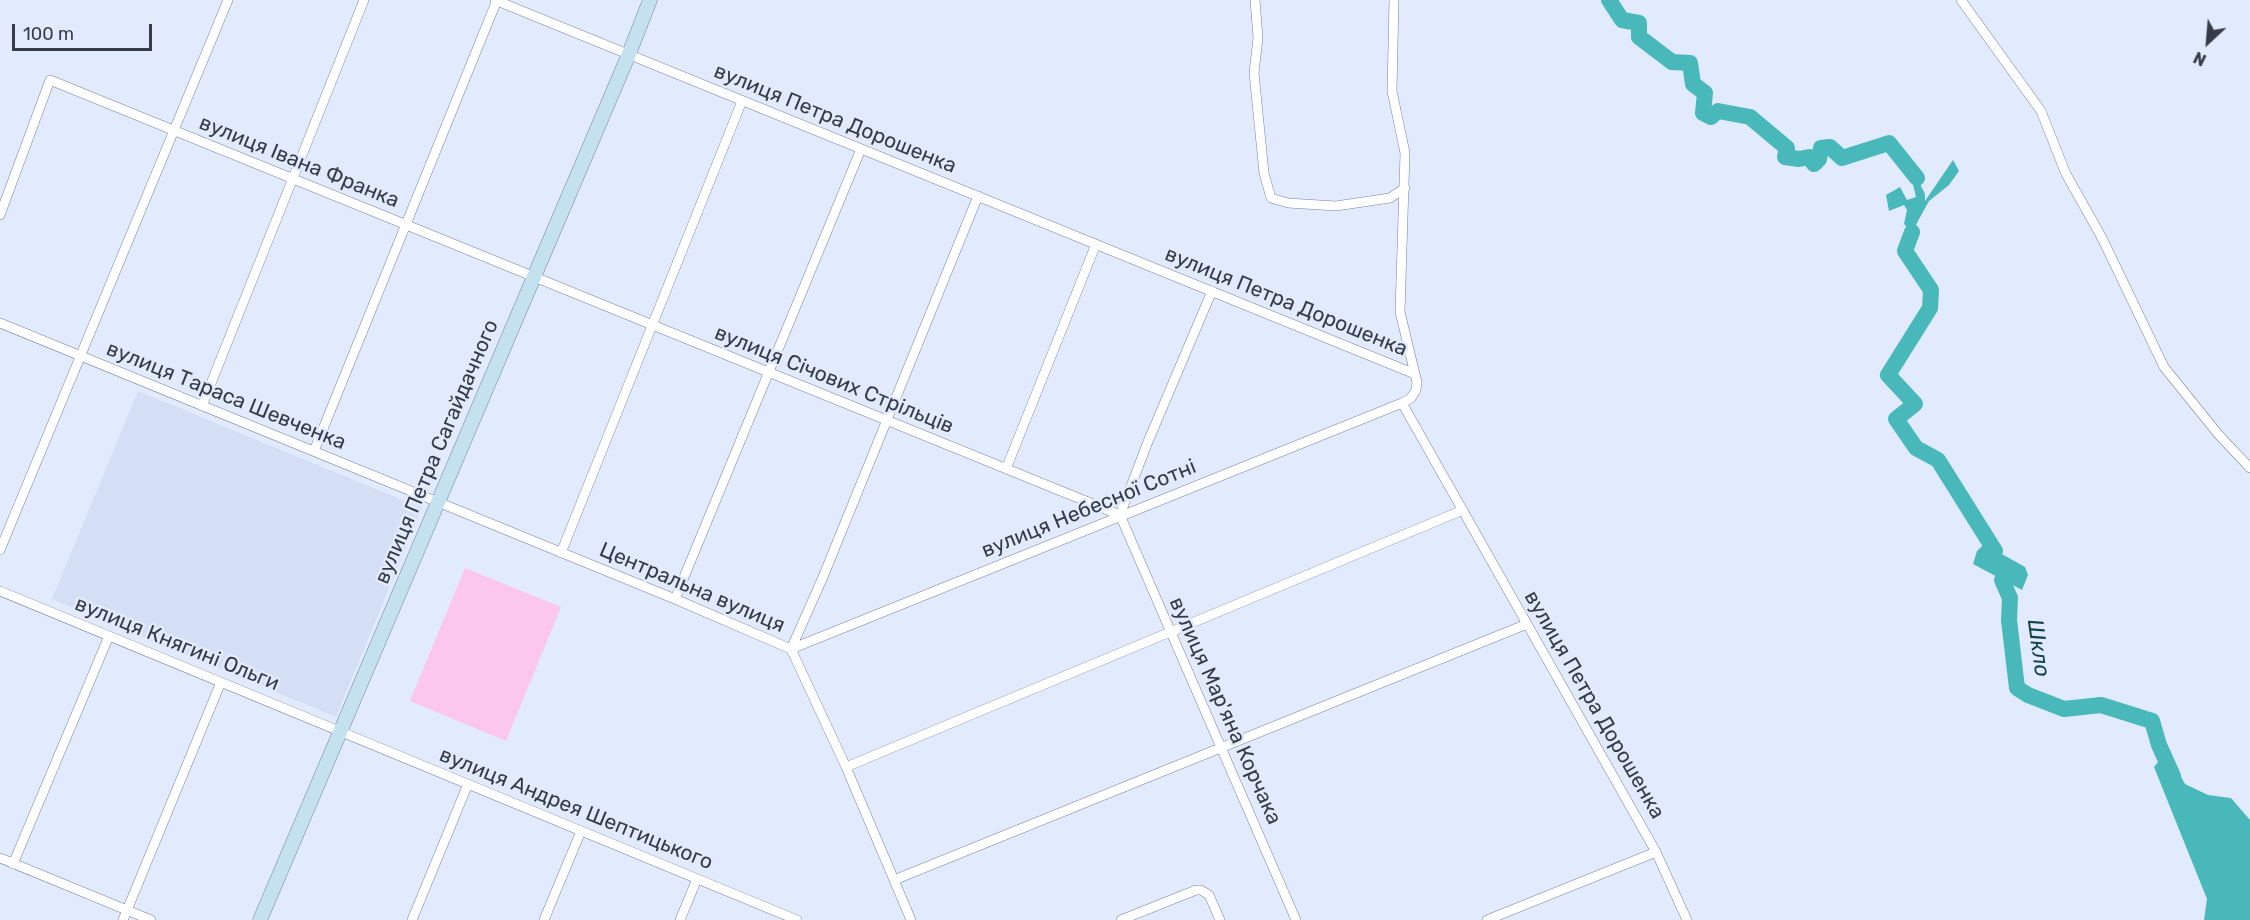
<!DOCTYPE html>
<html>
<head>
<meta charset="utf-8">
<style>
	body { margin:0 }
	#map { position:relative; width:2250px; height:920px; overflow:hidden; background:#e2ebfd; font-family:Rubik,sans-serif }
	canvas { display:block }
	.north { position:absolute; left:2178px; top:12px; width:60px; height:60px; -webkit-text-stroke:4px #e2ebfd; paint-order:stroke; rotate:206deg; font-size:16px; font-weight:700; line-height:24px; text-align:center; color:#363b48 }
	.north::after { content:''; display:block; margin:auto; width:21px; height:27px; background:#363b48; clip-path:polygon(50% 0,100% 100%,50% 72%,0 100%) }
	.scale { position:absolute; left:12px; top:24px; width:140px; height:27px; box-sizing:border-box; border:3px solid #363b48; border-top:0; padding-left:8px; font-size:18px; line-height:21px; white-space:nowrap; color:#363b48; -webkit-text-stroke:4px #e2ebfd; paint-order:stroke }
</style>
</head>
<body>
<div id="map">
<canvas width="2250" height="920"></canvas>
<div class="north">N</div>
<div class="scale">100 m</div>
</div>
<script>
const ctx = document.querySelector('canvas').getContext('2d');
ctx.lineJoin = 'round';
function fill(path, color) {
  ctx.fillStyle = color;
  ctx.fill(path, 'evenodd');
}
function poly(rows) {
  const path = new Path2D();
  for (const r of rows) {
    path.moveTo(r[0], r[1]);
    for (let i = 2; i < r.length; i += 2) path.lineTo(r[i], r[i + 1]);
  }
  return path;
}
function strokePath(path, color, width, dash) {
  ctx.strokeStyle = color;
  ctx.lineWidth = width;
  ctx.lineCap = dash ? 'butt' : 'round';
  ctx.setLineDash(dash || []);
  ctx.stroke(path);
}
function write(font, color, halo, rows, align = 'center') {
  ctx.font = font + ' Rubik,sans-serif';
  ctx.lineWidth = 5;
  ctx.setLineDash([]);
  ctx.textBaseline = 'middle';
  ctx.strokeStyle = halo;
  ctx.fillStyle = color;
  for (const [text, x, y, turn = 0] of rows) {
    ctx.save();
    ctx.translate(x, y);
    ctx.rotate((+turn || 0) * Math.PI / 180);
    ctx.textAlign = isNaN(turn) ? turn : align;
    if (halo) ctx.strokeText(text, 0, 0);
    ctx.fillText(text, 0, 0);
    ctx.restore();
  }
}
const built = poly([
	[138,391,422,508,336,717,52,599]
]);
const green = poly([
	[465,568,561,607,506,741,410,701]
]);
const water = poly([
	[1953,160,1959,171,1949,185,1929,201,1912,232,1904,224,1907,210,1904,205,1889,211,1886,195,1900,187,1907,200,1916,197,1912,180,1917,178,1925,194,1925,201],
	[1984,544,2025,567,2028,575,2022,590,1973,564,1977,551],
	[2167,751,2185,784,2208,795,2231,798,2250,820,2250,920,2204,920,2207,899,2154,767]
]);
const river = poly([
	[1609,0,1622,20,1639,23,1639,37,1672,62,1690,63,1693,84,1705,93,1703,113,1711,117,1718,111,1750,117,1787,148,1785,157,1799,159,1809,157,1814,164,1819,159,1821,148,1830,147,1842,158,1889,143,1917,178],
	[1912,232,1905,251,1931,290,1930,308,1888,375,1915,404,1896,419,1916,448,1938,460,1995,551],
	[2002,580,2010,598,2009,620,2017,688,2028,695,2064,709,2101,705,2152,721,2159,745,2173,776]
]);
const street = poly([
	[495,0,1415,374,1417,382,1416,390,1411,398,1402,403,1656,852,1687,920],
	[1255,0,1258,38,1254,73,1264,173,1271,198,1288,203,1336,206,1390,198,1405,188],
	[1394,0,1392,91,1405,153,1400,312,1415,374],
	[1961,0,2041,111,2066,174,2102,238,2164,367,2218,434,2250,468],
	[0,215,50,80,1120,515],
	[0,323,675,599,791,649,846,767,911,920],
	[202,406,364,0],
	[314,451,497,0],
	[1006,469,1096,244],
	[1120,515,1296,920],
	[1120,515,1147,444,1212,291],
	[0,550,228,0],
	[561,553,742,101],
	[0,591,797,920],
	[675,599,861,149],
	[791,649,1402,403],
	[791,649,823,577,978,196],
	[846,767,1463,510],
	[0,858,151,920],
	[13,864,109,636],
	[894,880,1527,624],
	[123,920,221,682],
	[412,920,468,784],
	[544,920,581,831],
	[680,920,697,879],
	[1121,920,1196,890,1201,890,1209,895,1220,920],
	[1487,920,1656,852]
]);
const secondary = poly([
	[260,920,629,54,650,0]
]);
const streetNames = [
	["вулиця Петра Дорошенка",835,119,22],
	["вулиця Івана Франка",299,162,22],
	["вулиця Петра Дорошенка",1286,302,22],
	["вулиця Січових Стрільців",834,380,22],
	["вулиця Тараса Шевченка",226,396,22],
	["вулиця Петра Сагайдачного",437,452,-67],
	["вулиця Небесної Сотні",1089,509,-22],
	["Центральна вулиця",692,588,23],
	["вулиця Княгині Ольги",177,644,22],
	["вулиця Петра Дорошенка",1594,705,60],
	["вулиця Мар'яна Корчака",1225,711,66],
	["вулиця Андрея Шептицького",576,809,22]
];
const waterNames = [
	["Шкло",2038,648,82]
];
fill(built, '#d4def4');
fill(green, '#fbc7ed');
fill(water, '#48b8bb');
strokePath(river, '#48b8bb', 16);
strokePath(street, '#7784a0', 10);
strokePath(secondary, '#7784a0', 15);
strokePath(street, '#fff', 9);
strokePath(secondary, '#c4e1ef', 14);
write('21px', '#363b48', '#e2ebfd', streetNames);
write('italic 22px', '#124446', '#e2ebfd', waterNames);
</script>
</body>
</html>
